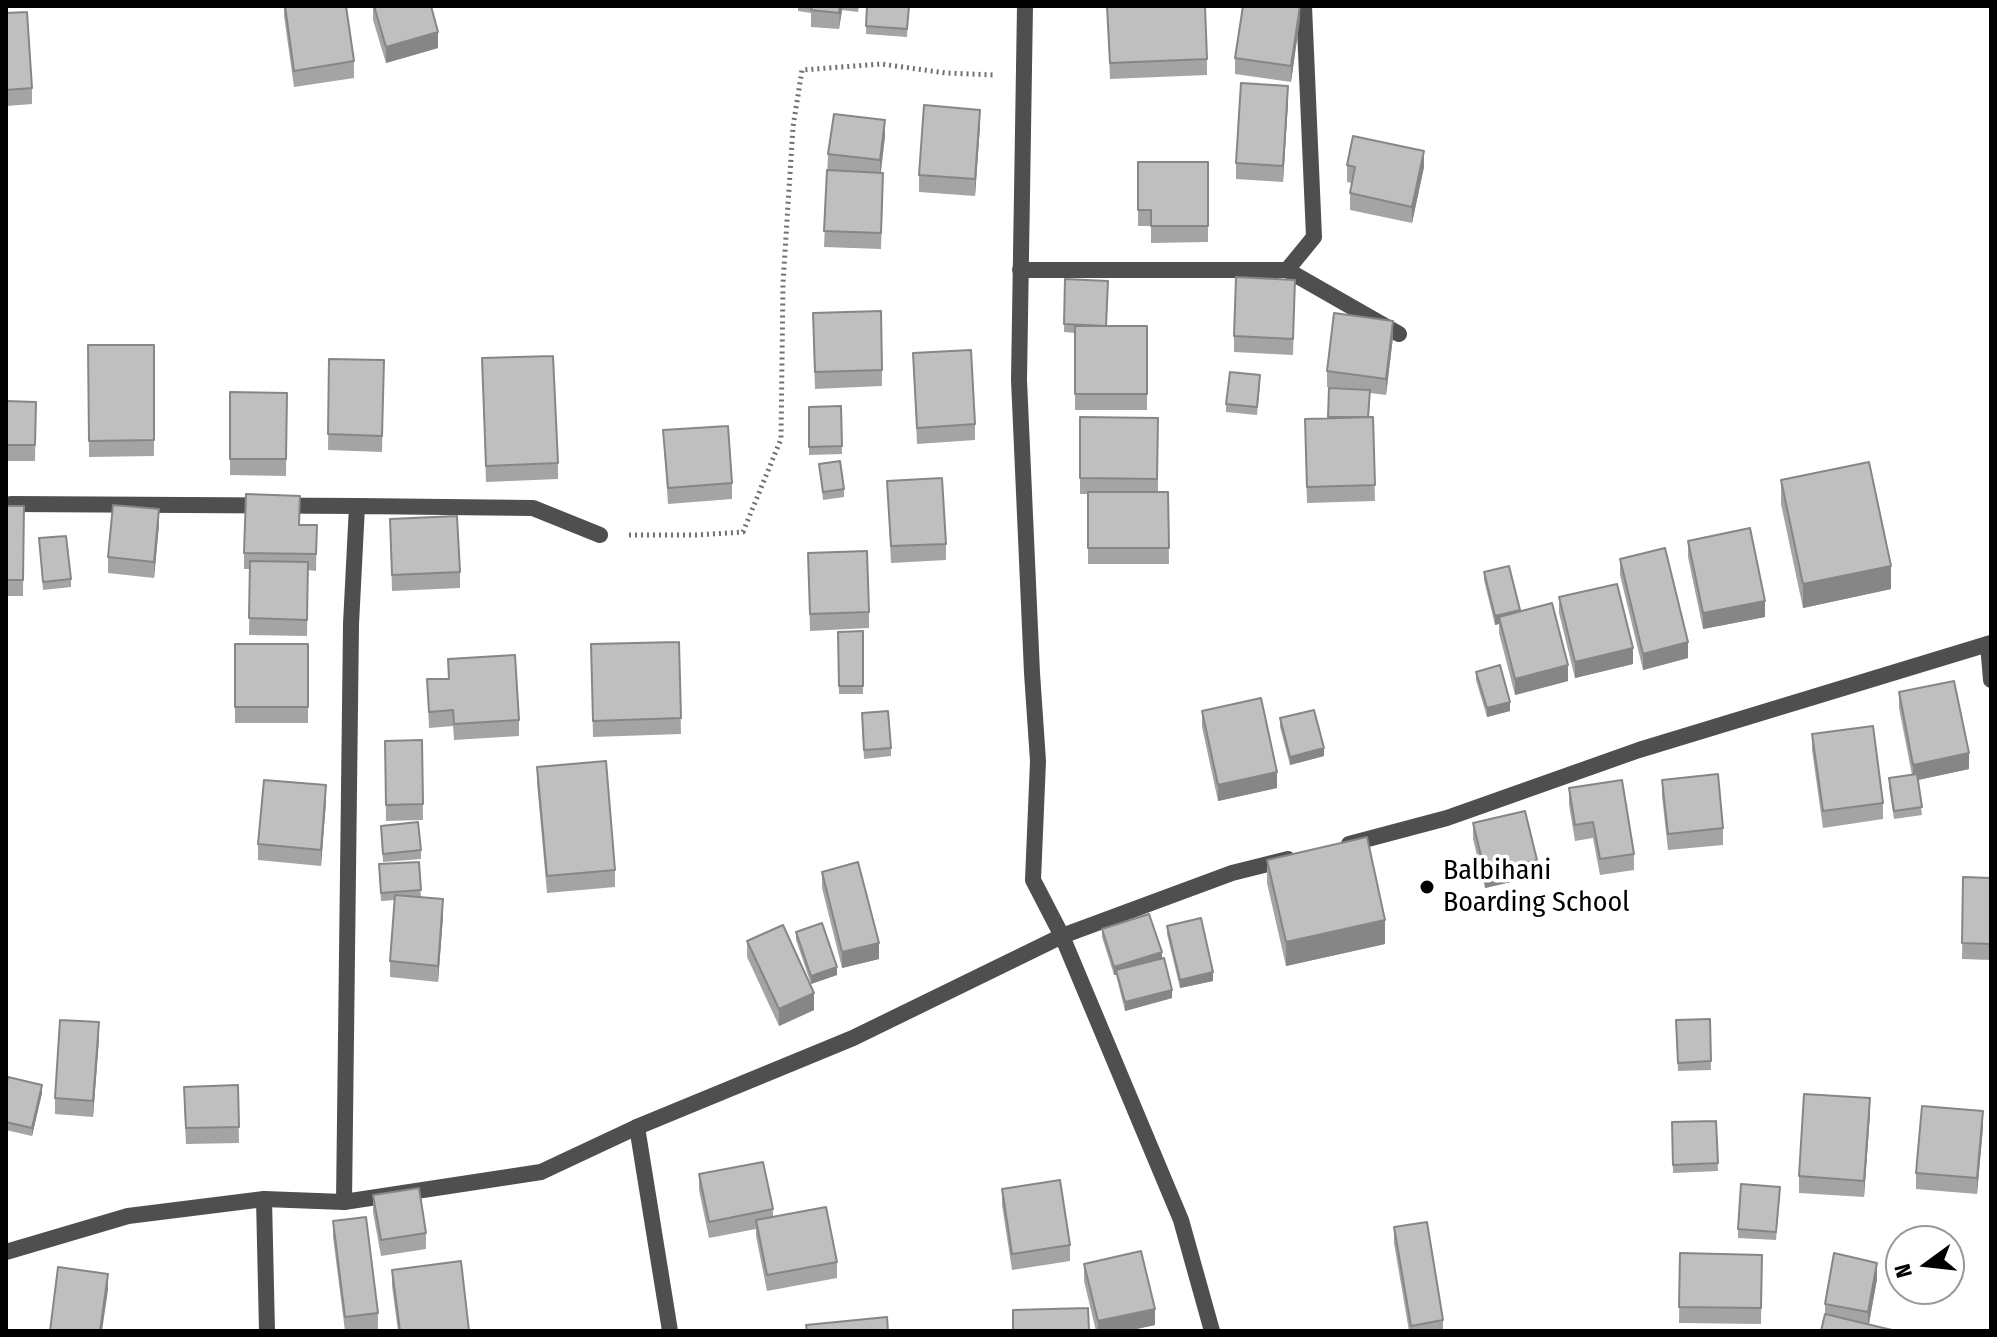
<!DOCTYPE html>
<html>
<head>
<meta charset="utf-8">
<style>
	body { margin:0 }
	#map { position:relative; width:1997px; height:1337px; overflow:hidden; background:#fff; font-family:"Fira Sans Condensed",sans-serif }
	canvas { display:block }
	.frame { position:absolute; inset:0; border:8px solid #000; pointer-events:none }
	.north { position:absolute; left:1885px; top:1225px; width:80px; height:80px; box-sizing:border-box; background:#fff; border:2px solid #999; border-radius:50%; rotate:255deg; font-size:22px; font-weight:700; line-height:32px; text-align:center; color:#000 }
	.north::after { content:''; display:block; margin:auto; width:28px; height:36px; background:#000; clip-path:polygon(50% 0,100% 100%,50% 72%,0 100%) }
</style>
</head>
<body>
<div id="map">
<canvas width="1997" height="1337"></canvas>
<div class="frame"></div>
<div class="north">N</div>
</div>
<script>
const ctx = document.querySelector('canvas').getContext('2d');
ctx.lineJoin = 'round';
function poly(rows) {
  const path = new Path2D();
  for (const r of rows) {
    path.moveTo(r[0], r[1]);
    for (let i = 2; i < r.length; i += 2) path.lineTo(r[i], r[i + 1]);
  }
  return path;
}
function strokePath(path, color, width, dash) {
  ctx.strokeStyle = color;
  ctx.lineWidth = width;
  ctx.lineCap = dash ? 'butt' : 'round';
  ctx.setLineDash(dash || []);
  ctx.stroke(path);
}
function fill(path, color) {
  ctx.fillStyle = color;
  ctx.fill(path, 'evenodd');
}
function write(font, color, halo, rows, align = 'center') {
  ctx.font = font + ' "Fira Sans Condensed",sans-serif';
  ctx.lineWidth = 7;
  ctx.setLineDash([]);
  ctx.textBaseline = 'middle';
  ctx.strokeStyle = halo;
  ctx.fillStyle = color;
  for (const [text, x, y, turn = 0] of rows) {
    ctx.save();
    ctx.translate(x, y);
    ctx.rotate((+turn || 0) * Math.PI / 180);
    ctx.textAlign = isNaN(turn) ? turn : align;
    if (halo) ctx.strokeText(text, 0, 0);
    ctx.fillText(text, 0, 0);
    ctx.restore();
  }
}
const path = poly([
	[629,535,697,535,743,532,781,439,783,283,793,127,802,70,881,64,946,73,995,75]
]);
const minor = poly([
	[1025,6,1019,380,1032,673,1038,761,1033,880,1062,936,1181,1220,1212,1331],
	[1020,270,1287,270,1399,334],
	[1287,270,1314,237,1304,6],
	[11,504,357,506],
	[1988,644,1991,680],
	[637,1127,670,1331],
	[264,1199,267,1331],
	[344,1202,351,624,357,506,533,508,600,535]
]);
const tertiary = poly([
	[1349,844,1447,818,1639,750,1991,643],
	[6,1252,128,1216,264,1199,344,1202,541,1172,637,1127,853,1038,1062,936,1232,873,1288,859]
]);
const wall = poly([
	[284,6,346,6,354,61,354,78,294,87,284,16],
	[373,6,431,6,438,48,386,63,373,20],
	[798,6,859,6,858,12,842,10,839,29,811,27,811,13,798,11],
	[909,6,907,37,866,34,866,26],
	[1107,6,1207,59,1207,75,1110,79],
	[1300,6,1300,18,1291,82,1235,74,1235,58],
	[6,13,32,88,32,104,6,106],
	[1288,102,1283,182,1236,179,1236,163],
	[980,126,975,196,919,192,919,175],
	[885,136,881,172,883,189,881,249,824,247,828,154],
	[1138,162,1208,162,1208,242,1151,243,1151,226,1138,226],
	[1347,165,1424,167,1412,223,1350,210,1350,193,1352,183,1347,182],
	[1065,279,1107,326,1147,326,1147,410,1075,410,1075,333,1064,332],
	[1295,280,1293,355,1234,352,1234,336],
	[813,329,882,370,882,386,815,389],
	[1393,337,1386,395,1370,393,1369,417,1373,417,1375,501,1307,503,1305,435,1328,418,1329,388,1331,388,1327,387,1327,371],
	[88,345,154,345,154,456,89,457],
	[913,353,975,424,975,440,917,444],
	[482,358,558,463,558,479,486,482],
	[329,359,384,360,382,452,328,450],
	[1260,384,1257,415,1226,412,1226,404],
	[230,392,287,393,286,476,230,475],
	[6,401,36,402,35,461,6,461],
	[841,406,842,454,809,455,809,407],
	[1080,417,1158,418,1158,492,1168,492,1169,564,1088,564,1088,494,1080,494],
	[663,430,732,483,732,499,668,504],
	[819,464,844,489,844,497,823,500],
	[1781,480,1891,589,1803,608,1781,504],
	[887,481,946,544,946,560,891,563],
	[6,506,24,506,23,596,6,596],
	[390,519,460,572,460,588,392,591],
	[159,525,154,578,108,573,108,557],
	[299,525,317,525,316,571,308,570,307,636,249,635,250,569,244,569,244,553],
	[39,538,71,579,71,587,43,590],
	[1688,541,1765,617,1703,629,1688,557],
	[808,553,869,612,869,628,810,631],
	[1620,559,1688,658,1643,670,1620,575],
	[1484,572,1520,611,1568,681,1515,695,1499,633,1499,624,1495,625,1484,580],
	[1559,597,1633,664,1575,678,1559,613],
	[863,631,863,694,839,694,838,632],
	[679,642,681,734,593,737,591,644],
	[235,644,308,644,308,723,235,723],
	[448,659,519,720,519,736,454,740,453,726,429,728,427,679,448,679],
	[1476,672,1510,711,1487,717,1476,680],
	[1899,692,1969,769,1918,780,1922,815,1894,819,1889,787,1889,778,1912,775,1899,708],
	[1202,711,1277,788,1218,801,1202,727],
	[1280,718,1324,756,1290,765,1280,727],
	[862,722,891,748,891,756,864,759],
	[1812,734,1883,803,1883,819,1823,828,1812,750],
	[422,740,423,820,386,821,385,741],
	[537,767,615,870,615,887,547,893,537,783],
	[1662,780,1723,828,1723,845,1668,850,1662,796],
	[1569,788,1634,854,1634,870,1600,875,1593,838,1575,841,1569,805],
	[326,801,321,866,258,860,258,844],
	[1473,823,1537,876,1485,888,1473,839],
	[381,826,421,850,421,859,383,862],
	[1267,860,1385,944,1286,966,1267,883],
	[419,862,421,898,443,916,438,982,390,977,390,961,395,900,381,901,379,872],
	[822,872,879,959,842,968,822,888],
	[1963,877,1991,878,1991,960,1962,959],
	[1167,926,1213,981,1180,988,1167,934],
	[1102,929,1162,958,1172,998,1125,1011,1116,975,1114,975,1102,937],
	[796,932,837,975,811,984,796,940],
	[747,941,814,1010,779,1026,747,957],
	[1710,1019,1711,1070,1678,1071,1676,1020],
	[99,1039,93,1117,55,1114,55,1098],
	[238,1085,239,1143,186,1144,184,1103],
	[6,1087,42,1093,32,1136,6,1130],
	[1870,1114,1864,1197,1799,1193,1799,1176],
	[1716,1121,1718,1171,1673,1173,1672,1122],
	[1983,1127,1977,1194,1916,1189,1916,1173],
	[699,1174,773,1209,773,1217,837,1262,837,1278,767,1291,756,1236,756,1229,709,1238,699,1190],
	[1002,1189,1070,1245,1070,1261,1012,1270,1002,1205],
	[373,1195,426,1233,426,1249,381,1256,373,1212],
	[1780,1195,1776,1240,1738,1238,1738,1229],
	[333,1221,378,1313,378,1329,365,1331,345,1331,333,1237],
	[1394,1227,1443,1320,1443,1331,1409,1331,1394,1243],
	[1680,1253,1762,1255,1761,1324,1679,1323],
	[1084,1264,1155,1325,1127,1331,1096,1331,1084,1281],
	[392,1270,469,1331,398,1331,392,1286],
	[1877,1279,1869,1324,1825,1314,1825,1304]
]);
const shadedWall = poly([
	[840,6,842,6,842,10,839,29],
	[1300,6,1300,18,1291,82,1291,66],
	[438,32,438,48,386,63,386,47],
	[1288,86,1288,102,1283,182,1283,166],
	[980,110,980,126,975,196,975,179],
	[885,120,885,136,880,177,880,160],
	[1424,151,1424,167,1412,223,1412,207],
	[1393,321,1393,337,1386,395,1386,379],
	[159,509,159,525,154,578,154,562],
	[1891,566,1891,589,1803,608,1803,584],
	[1765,601,1765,617,1703,629,1703,613],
	[1520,610,1499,617,1499,624,1495,625,1495,616],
	[1688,642,1688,658,1643,670,1643,654],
	[1633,648,1633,664,1575,678,1575,662],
	[1568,665,1568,681,1515,695,1515,679],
	[1510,702,1510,711,1487,717,1487,708],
	[1324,748,1324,756,1290,765,1290,757],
	[1969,753,1969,769,1913,781,1913,765],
	[1277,772,1277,788,1218,801,1218,785],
	[326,785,326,801,321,866,321,850],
	[1537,860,1537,876,1485,888,1485,872],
	[443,899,443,916,438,982,438,966],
	[1385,920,1385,944,1286,966,1286,942],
	[879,943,879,959,842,968,842,952],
	[1162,952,1162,960,1116,970,1116,975,1114,975,1114,967],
	[837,967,837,975,811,984,811,976],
	[1213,972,1213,981,1180,988,1180,980],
	[1172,990,1172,998,1125,1011,1125,1002],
	[814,993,814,1010,779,1026,779,1009],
	[99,1022,99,1039,93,1117,93,1101],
	[42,1085,42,1093,32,1136,32,1128],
	[1870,1098,1870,1114,1864,1197,1864,1181],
	[1983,1111,1983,1127,1977,1194,1977,1178],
	[1877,1263,1877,1279,1868,1328,1868,1312],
	[108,1274,108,1290,102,1331,100,1331],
	[1155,1309,1155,1325,1127,1331,1098,1331,1098,1321]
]);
const building = poly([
	[285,6,346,6,354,61,294,71,285,6],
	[374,6,431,6,438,32,386,47,374,6],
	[812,6,840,6,839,13,811,10,812,6],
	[867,6,909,6,907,29,866,26,867,6],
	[1107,6,1205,6,1207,59,1110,63,1107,6],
	[1243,6,1300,6,1291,66,1235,58,1243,6],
	[27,12,32,88,6,90,6,13,27,12],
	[1241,83,1288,86,1283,166,1236,163,1241,83],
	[924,105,980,110,975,179,919,175,924,105],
	[834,114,885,120,880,160,828,154,834,114],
	[1353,136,1424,151,1412,207,1350,193,1355,167,1347,165,1353,136],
	[1138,162,1208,162,1208,226,1151,226,1151,210,1138,210,1138,162],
	[827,170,883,173,881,233,824,231,827,170],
	[1236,277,1295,280,1293,339,1234,336,1236,277],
	[1065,279,1108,281,1106,326,1064,324,1065,279],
	[881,311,882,370,815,372,813,313,881,311],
	[1334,313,1393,321,1386,379,1327,371,1334,313],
	[1075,326,1147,326,1147,394,1075,394,1075,326],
	[88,345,154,345,154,440,89,441,88,345],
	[971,350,975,424,917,428,913,353,971,350],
	[553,356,558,463,486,466,482,358,553,356],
	[329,359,384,360,382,436,328,434,329,359],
	[1230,372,1260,375,1257,407,1226,404,1230,372],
	[1329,388,1370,390,1368,417,1328,417,1329,388],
	[230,392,287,393,286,459,230,459,230,392],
	[6,401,36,402,35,445,6,445,6,401],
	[841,406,842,446,809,447,809,407,841,406],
	[1080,417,1158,418,1157,479,1080,478,1080,417],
	[1373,417,1375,485,1307,487,1305,419,1373,417],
	[728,426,732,483,668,488,663,430,728,426],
	[840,461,844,489,823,492,819,464,840,461],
	[1869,462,1891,566,1803,584,1781,480,1869,462],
	[942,478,946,544,891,546,887,481,942,478],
	[1088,492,1168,492,1169,548,1088,548,1088,492],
	[246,494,300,496,299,525,317,525,316,554,244,553,246,494],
	[113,505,159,509,154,562,108,557,113,505],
	[6,506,24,506,23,580,6,580,6,506],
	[457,516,460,572,392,575,390,519,457,516],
	[1750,528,1765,601,1703,613,1688,541,1750,528],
	[66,536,71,579,43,582,39,538,66,536],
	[1665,548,1688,642,1643,654,1620,559,1665,548],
	[867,551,869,612,810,614,808,553,867,551],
	[250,561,308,562,307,620,249,618,250,561],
	[1509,566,1520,610,1495,616,1484,572,1509,566],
	[1617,584,1633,648,1575,662,1559,597,1617,584],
	[1552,603,1568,665,1515,679,1499,617,1552,603],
	[863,631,863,686,839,686,838,632,863,631],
	[679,642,681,718,593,721,591,644,679,642],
	[235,644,308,644,308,707,235,707,235,644],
	[515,655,519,720,454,724,453,710,429,712,427,679,449,679,448,659,515,655],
	[1500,665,1510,702,1487,708,1476,672,1500,665],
	[1954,681,1969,753,1913,765,1899,692,1954,681],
	[1261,698,1277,772,1218,785,1202,711,1261,698],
	[1314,710,1324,748,1290,757,1280,718,1314,710],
	[888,711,891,748,864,750,862,713,888,711],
	[1873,726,1883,803,1823,811,1812,734,1873,726],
	[422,740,423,804,386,805,385,741,422,740],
	[606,761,615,870,547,876,537,767,606,761],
	[1718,774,1723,828,1668,834,1662,780,1718,774],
	[1917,774,1922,807,1894,811,1889,778,1917,774],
	[264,780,326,785,321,850,258,844,264,780],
	[1622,780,1634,854,1600,859,1593,822,1575,825,1569,788,1622,780],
	[1525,811,1537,860,1485,872,1473,823,1525,811],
	[418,822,421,850,383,854,381,826,418,822],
	[1367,837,1385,920,1286,942,1267,860,1367,837],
	[419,862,421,890,381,893,379,864,419,862],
	[858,862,879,943,842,952,822,872,858,862],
	[1963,877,1991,878,1991,944,1962,943,1963,877],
	[395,895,443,899,438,966,390,961,395,895],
	[1149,914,1162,952,1114,967,1102,929,1149,914],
	[1201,918,1213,972,1180,980,1167,926,1201,918],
	[822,923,837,967,811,976,796,932,822,923],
	[783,925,814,993,779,1009,747,941,783,925],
	[1164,958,1172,990,1125,1002,1116,970,1164,958],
	[1710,1019,1711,1061,1678,1063,1676,1020,1710,1019],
	[60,1020,99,1022,93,1101,55,1098,60,1020],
	[8,1077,42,1085,32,1128,6,1122,6,1087,8,1077],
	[238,1085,239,1127,186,1128,184,1087,238,1085],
	[1804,1094,1870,1098,1864,1181,1799,1176,1804,1094],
	[1922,1106,1983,1111,1977,1178,1916,1173,1922,1106],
	[1716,1121,1718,1163,1673,1165,1672,1122,1716,1121],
	[763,1162,773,1209,709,1222,699,1174,763,1162],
	[1060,1180,1070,1245,1012,1254,1002,1189,1060,1180],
	[1741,1184,1780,1187,1776,1232,1738,1229,1741,1184],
	[419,1188,426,1233,381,1240,373,1195,419,1188],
	[826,1207,837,1262,767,1275,756,1220,826,1207],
	[366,1217,378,1313,345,1317,333,1221,366,1217],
	[1427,1222,1443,1320,1411,1326,1394,1227,1427,1222],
	[1141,1251,1155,1309,1098,1321,1084,1264,1141,1251],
	[1680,1253,1762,1255,1761,1308,1679,1307,1680,1253],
	[1834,1253,1877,1263,1868,1312,1825,1304,1834,1253],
	[461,1261,469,1331,400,1331,392,1270,461,1261],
	[58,1267,108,1274,100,1331,50,1331,58,1267],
	[1088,1308,1089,1331,1013,1331,1013,1310,1088,1308],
	[1825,1314,1892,1330,1891,1331,1821,1331,1825,1314],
	[887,1317,888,1331,807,1331,806,1325,887,1317]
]);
const markers = [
	[1427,887,8,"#000"]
];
const poiNames = [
	["Balbihani",1443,871],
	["Boarding School",1443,903]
];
strokePath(path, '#717171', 5, [2, 4]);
strokePath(minor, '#4f4f4f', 16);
strokePath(tertiary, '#4f4f4f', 16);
fill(wall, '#a4a4a4');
fill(shadedWall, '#868686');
fill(building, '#bfbfbf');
strokePath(building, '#868686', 2);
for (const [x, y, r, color] of markers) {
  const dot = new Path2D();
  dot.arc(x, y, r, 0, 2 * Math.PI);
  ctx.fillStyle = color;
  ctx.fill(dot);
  strokePath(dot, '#fff', 3);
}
write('28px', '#000', '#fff', poiNames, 'left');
</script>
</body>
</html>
